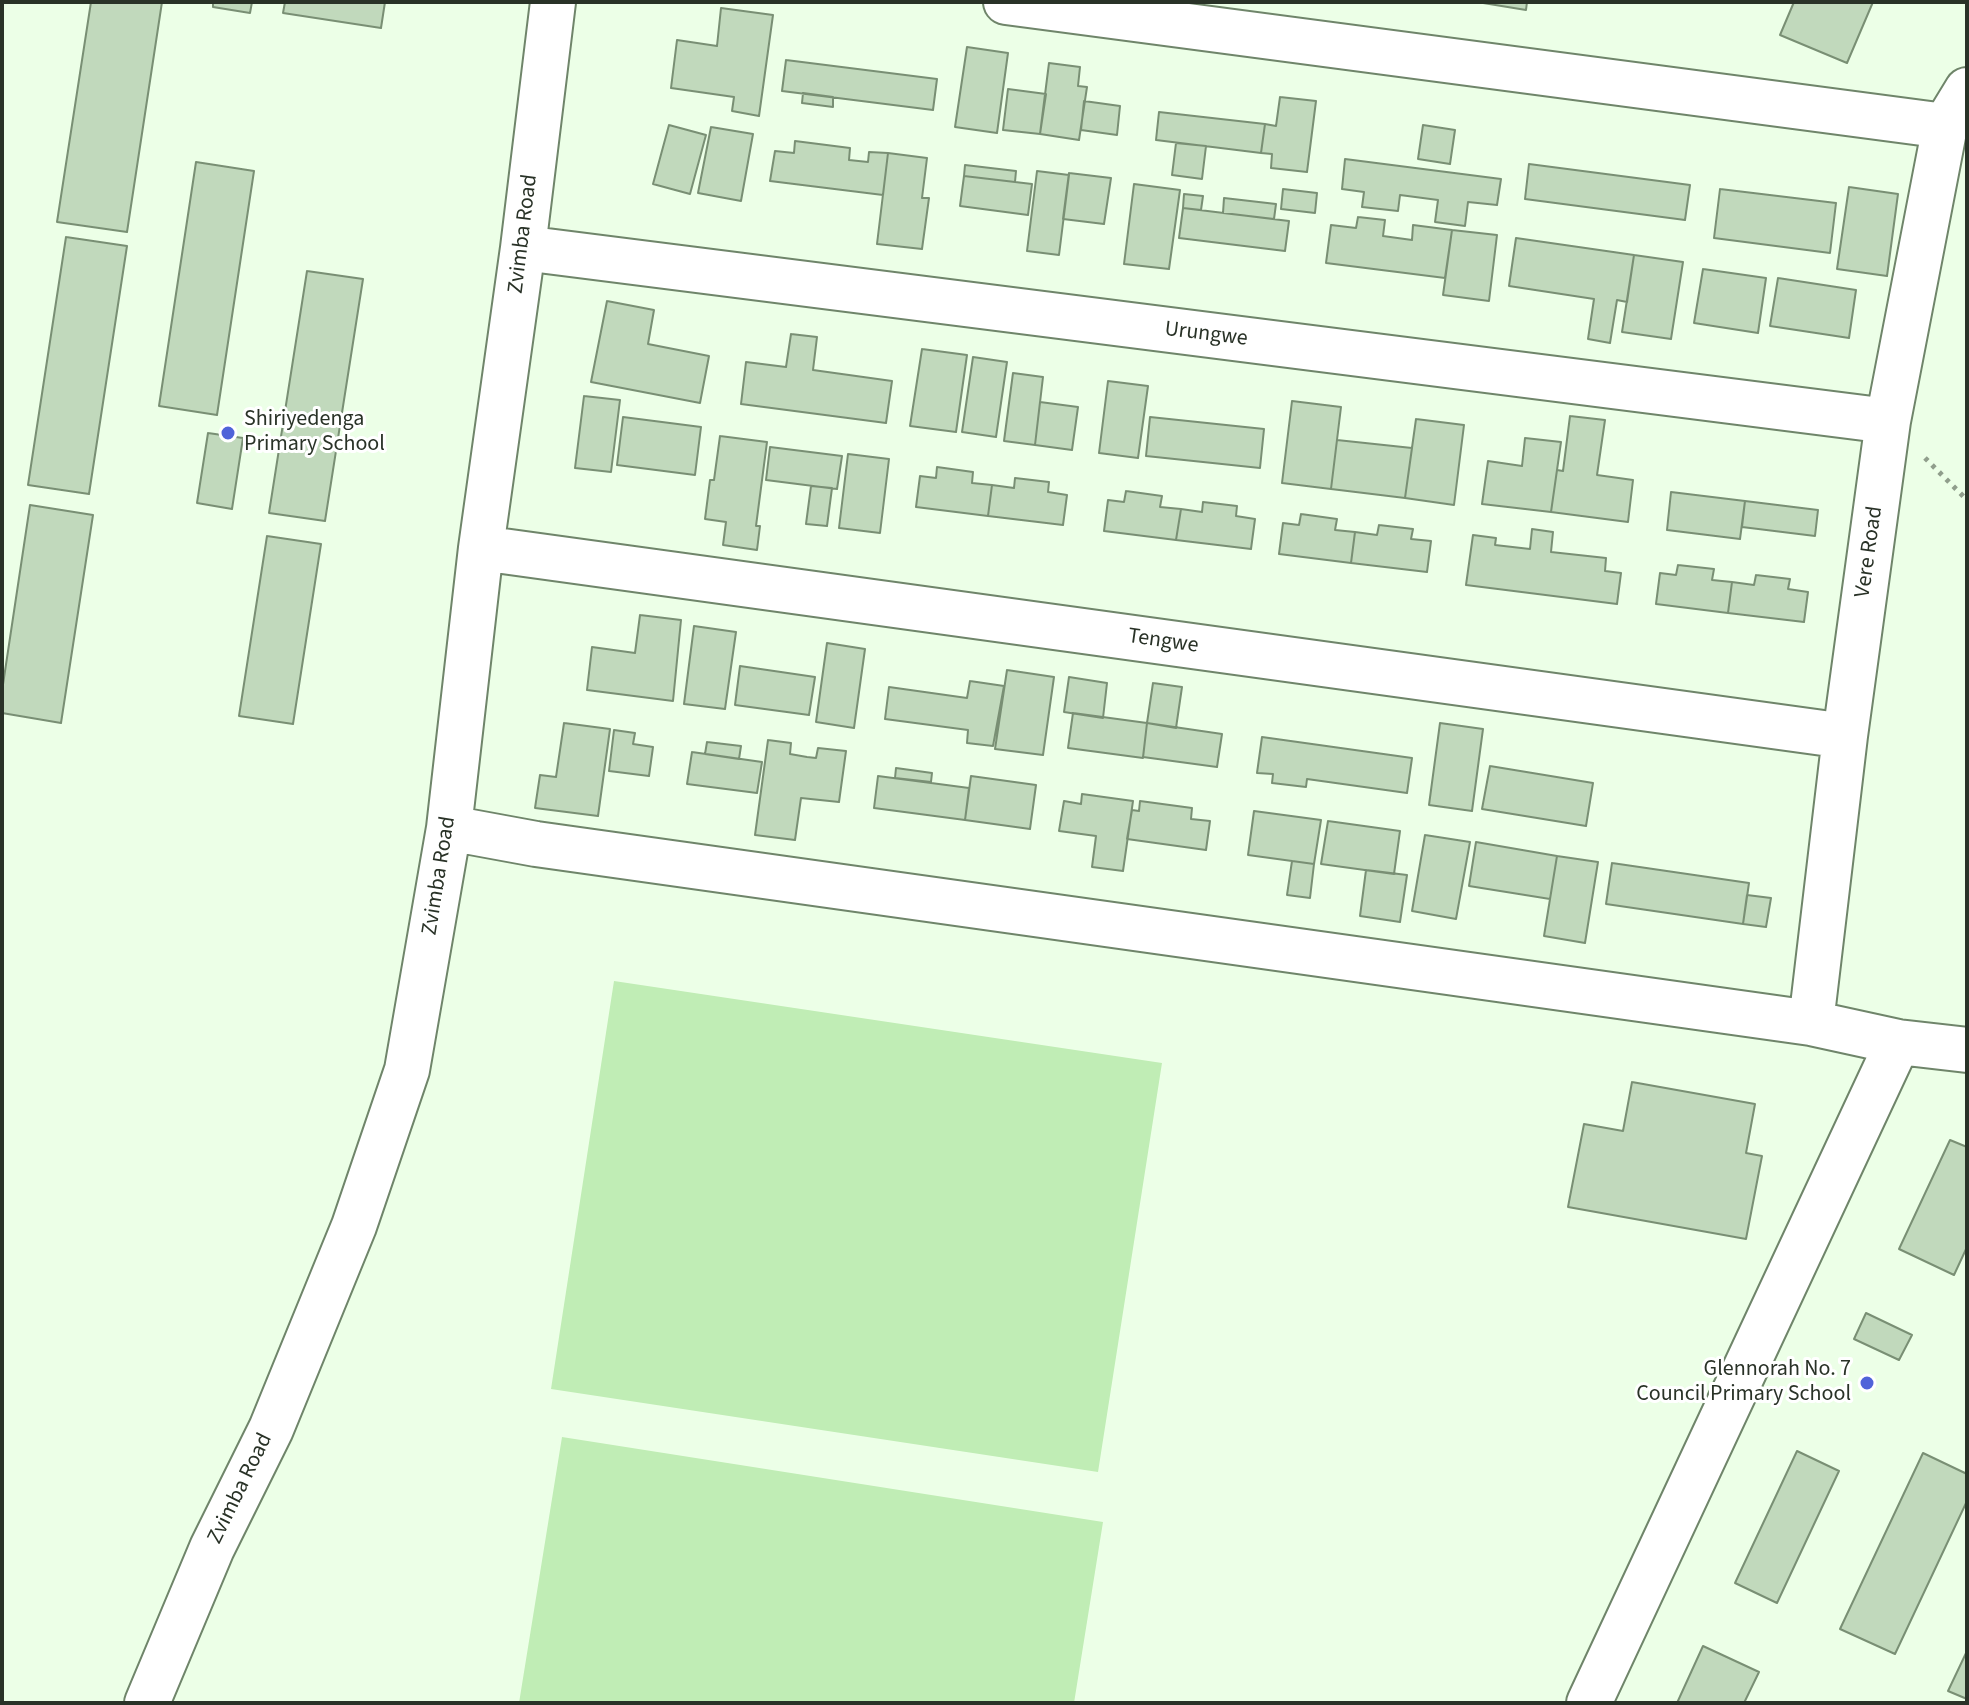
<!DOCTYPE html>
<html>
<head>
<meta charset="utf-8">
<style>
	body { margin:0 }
	#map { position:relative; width:1969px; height:1705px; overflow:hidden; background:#ecffe7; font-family:"Source Sans 3",sans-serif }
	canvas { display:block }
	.frame { position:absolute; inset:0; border:4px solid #293227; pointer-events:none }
</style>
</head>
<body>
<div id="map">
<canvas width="1969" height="1705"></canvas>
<div class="frame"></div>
</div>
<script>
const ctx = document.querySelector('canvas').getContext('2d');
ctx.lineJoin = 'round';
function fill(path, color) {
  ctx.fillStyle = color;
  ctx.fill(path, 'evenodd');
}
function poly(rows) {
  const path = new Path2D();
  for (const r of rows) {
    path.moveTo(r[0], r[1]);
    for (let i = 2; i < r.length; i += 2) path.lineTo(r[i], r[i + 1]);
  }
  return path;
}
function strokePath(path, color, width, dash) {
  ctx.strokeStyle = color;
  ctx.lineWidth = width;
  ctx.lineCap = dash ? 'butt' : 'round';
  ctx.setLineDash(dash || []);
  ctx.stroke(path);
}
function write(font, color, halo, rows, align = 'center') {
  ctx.font = font + ' "Source Sans 3",sans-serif';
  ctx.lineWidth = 6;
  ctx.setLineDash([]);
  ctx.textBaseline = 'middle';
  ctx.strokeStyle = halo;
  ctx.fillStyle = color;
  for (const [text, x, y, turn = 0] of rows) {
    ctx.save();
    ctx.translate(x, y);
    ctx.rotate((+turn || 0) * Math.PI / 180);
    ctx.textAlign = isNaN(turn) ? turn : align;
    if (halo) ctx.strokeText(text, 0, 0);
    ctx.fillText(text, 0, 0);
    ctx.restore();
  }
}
const green = poly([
	[614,981,1162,1063,1098,1472,551,1389],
	[562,1437,1103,1522,1074,1703,519,1703]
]);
const building = poly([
	[91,2,162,2,127,232,57,222,91,2],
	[213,2,252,2,250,13,213,7,213,2],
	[285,2,385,2,381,28,283,13,285,2],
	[1477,2,1527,2,1526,10,1477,2],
	[1794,2,1873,2,1847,63,1780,35,1794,2],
	[721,8,773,15,759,116,732,111,734,97,671,88,677,40,717,46,721,8],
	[967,47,1008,53,997,133,955,127,967,47],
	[786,60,937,79,933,110,782,91,786,60],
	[1049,63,1080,67,1078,86,1087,87,1079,140,1040,134,1049,63],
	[1008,89,1046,94,1040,134,1003,130,1008,89],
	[803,93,833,97,833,107,802,103,803,93],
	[1280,97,1316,101,1307,172,1271,168,1272,154,1261,153,1265,124,1276,126,1280,97],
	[1084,101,1120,106,1117,135,1081,130,1084,101],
	[1159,112,1265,124,1261,153,1156,140,1159,112],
	[669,125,706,135,690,194,653,184,669,125],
	[1423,125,1455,130,1450,164,1418,159,1423,125],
	[711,127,753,134,741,201,698,193,711,127],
	[795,141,850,148,849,160,868,162,869,152,888,153,883,195,770,181,775,151,794,153,795,141],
	[1176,143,1206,146,1202,179,1172,175,1176,143],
	[888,153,927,158,922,198,929,198,922,249,877,244,888,153],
	[1345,159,1501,179,1497,205,1468,202,1465,226,1435,222,1438,200,1400,195,1398,211,1362,207,1364,192,1342,189,1345,159],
	[196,162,254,171,217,415,159,406,196,162],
	[1529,164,1690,185,1685,220,1525,199,1529,164],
	[965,165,1016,171,1015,182,964,176,965,165],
	[1037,171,1069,175,1059,255,1027,251,1037,171],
	[1069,173,1111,178,1104,224,1063,219,1069,173],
	[964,176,1032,184,1028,215,960,206,964,176],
	[1134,184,1180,190,1169,269,1124,264,1134,184],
	[1849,187,1898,194,1887,276,1837,269,1849,187],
	[1283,189,1317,193,1315,213,1281,209,1283,189],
	[1720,189,1836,203,1830,253,1714,238,1720,189],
	[1184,194,1203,196,1201,210,1183,208,1184,194],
	[1224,198,1276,204,1274,219,1223,213,1224,198],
	[1183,208,1289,221,1285,251,1179,238,1183,208],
	[1358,217,1385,220,1383,236,1412,240,1413,225,1452,230,1445,278,1326,263,1331,225,1356,228,1358,217],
	[1452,230,1497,235,1489,301,1443,295,1452,230],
	[66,237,127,246,89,494,28,485,66,237],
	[1516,238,1634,255,1627,302,1617,300,1610,343,1588,339,1594,299,1509,286,1516,238],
	[1634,255,1683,262,1671,339,1622,332,1634,255],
	[1703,269,1766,278,1758,333,1694,323,1703,269],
	[307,271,363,279,325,521,269,513,307,271],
	[1778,278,1856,290,1849,338,1770,326,1778,278],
	[607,301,654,310,648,344,709,356,700,403,591,382,607,301],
	[791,334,817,337,813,370,892,381,886,423,741,404,746,362,786,367,791,334],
	[922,349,967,355,956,432,910,426,922,349],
	[973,357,1007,362,996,437,962,432,973,357],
	[1013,373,1043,377,1035,445,1004,441,1013,373],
	[1108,381,1148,386,1138,458,1099,453,1108,381],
	[584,396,620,400,611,472,575,468,584,396],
	[1292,401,1341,407,1331,489,1282,483,1292,401],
	[1040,402,1078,407,1072,450,1035,445,1040,402],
	[1570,416,1605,420,1597,475,1633,480,1628,522,1551,512,1557,470,1563,471,1570,416],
	[623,417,701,427,695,475,617,465,623,417],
	[1150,417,1264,429,1260,468,1146,456,1150,417],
	[1416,419,1464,425,1454,505,1405,498,1416,419],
	[208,433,243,438,232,509,197,503,208,433],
	[720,436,767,442,756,526,760,526,757,550,723,545,726,522,705,519,710,480,714,480,720,436],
	[1525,438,1561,442,1551,512,1482,504,1488,461,1522,466,1525,438],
	[1337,440,1412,448,1405,498,1331,489,1337,440],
	[770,447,842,456,837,489,766,480,770,447],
	[848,454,889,459,880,533,839,528,848,454],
	[937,467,973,472,972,483,992,485,988,516,916,507,920,476,936,478,937,467],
	[1015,478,1049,482,1048,492,1067,495,1063,525,988,516,992,485,1014,488,1015,478],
	[811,486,832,488,827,526,806,524,811,486],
	[1126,491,1162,496,1160,507,1181,509,1176,540,1104,531,1108,500,1124,502,1126,491],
	[1671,492,1745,501,1740,539,1667,530,1671,492],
	[1745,501,1818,510,1815,536,1742,527,1745,501],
	[1203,502,1237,506,1236,516,1255,519,1251,549,1176,540,1181,509,1202,512,1203,502],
	[30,505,93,515,61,723,2,713,2,691,30,505],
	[1301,514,1337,519,1335,530,1355,532,1351,563,1279,554,1283,523,1299,525,1301,514],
	[1379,525,1413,529,1411,539,1431,541,1427,572,1351,563,1355,532,1377,535,1379,525],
	[1532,529,1553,532,1551,552,1606,558,1605,571,1621,573,1617,604,1466,585,1473,535,1496,538,1495,545,1530,549,1532,529],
	[267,536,321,544,293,724,239,716,267,536],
	[1678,565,1714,569,1712,580,1732,582,1728,613,1656,604,1660,573,1676,575,1678,565],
	[1756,575,1790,579,1788,589,1808,592,1804,622,1728,613,1732,582,1754,585,1756,575],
	[640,615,681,620,673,701,587,690,592,647,635,653,640,615],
	[694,626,736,632,725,709,684,704,694,626],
	[827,643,865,649,854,728,816,722,827,643],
	[740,666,815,677,809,715,735,705,740,666],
	[1007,670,1054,677,1043,755,995,749,1007,670],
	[1069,677,1107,683,1103,718,1064,712,1069,677],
	[970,681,1004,686,993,746,967,743,968,730,885,719,889,687,967,698,970,681],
	[1153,683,1182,687,1176,728,1147,723,1153,683],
	[1073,713,1147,723,1143,758,1068,748,1073,713],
	[564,723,610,729,598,816,535,808,540,775,556,777,564,723],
	[1147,723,1222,734,1217,767,1143,757,1147,723],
	[1440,723,1483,729,1472,811,1429,805,1440,723],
	[614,730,635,733,633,744,653,747,649,776,609,771,614,730],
	[1262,737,1412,758,1407,793,1307,779,1306,787,1272,783,1273,774,1257,773,1262,737],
	[768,740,791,743,790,754,807,757,816,758,818,748,846,751,839,802,801,798,795,840,755,835,768,740],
	[707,742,741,746,739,759,705,754,707,742],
	[692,752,762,762,757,793,687,784,692,752],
	[1490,766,1593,783,1586,826,1482,809,1490,766],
	[896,768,932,773,931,782,895,778,896,768],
	[878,776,969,788,965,820,874,808,878,776],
	[971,776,1036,785,1030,829,965,820,971,776],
	[1082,794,1133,801,1123,871,1092,867,1096,836,1059,831,1064,801,1081,804,1082,794],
	[1140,801,1192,808,1191,819,1210,821,1206,850,1127,839,1132,810,1139,811,1140,801],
	[1254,811,1321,820,1314,864,1248,855,1254,811],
	[1328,821,1400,831,1394,874,1321,864,1328,821],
	[1425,835,1470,842,1456,919,1412,911,1425,835],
	[1476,842,1557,856,1550,899,1469,886,1476,842],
	[1557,856,1598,862,1585,943,1544,936,1557,856],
	[1292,861,1314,864,1310,898,1287,895,1292,861],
	[1612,863,1749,883,1743,924,1606,904,1612,863],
	[1366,870,1407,875,1400,922,1360,916,1366,870],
	[1747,895,1771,898,1766,927,1743,924,1747,895],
	[1632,1082,1755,1104,1746,1153,1762,1156,1746,1239,1568,1207,1584,1124,1623,1131,1632,1082],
	[1950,1140,1967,1147,1967,1247,1954,1275,1899,1249,1950,1140],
	[1866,1313,1912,1335,1899,1360,1854,1339,1866,1313],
	[1797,1451,1839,1471,1777,1603,1735,1583,1797,1451],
	[1923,1453,1967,1474,1967,1501,1895,1654,1840,1629,1923,1453],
	[1703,1646,1759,1672,1744,1703,1677,1703,1703,1646],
	[1967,1651,1967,1699,1948,1691,1967,1651]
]);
const path = poly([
	[1925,458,1967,500]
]);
const minor = poly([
	[1006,2,1945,126],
	[523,248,1888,421],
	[481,548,1845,736],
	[449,828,536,844,1811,1023,1898,1042,1967,1050],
	[1811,1023,1845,736,1888,421,1945,126,1967,90],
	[147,1703,212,1548,271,1429,354,1226,407,1070,449,828,481,548,523,248,553,2],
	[1589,1703,1898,1042]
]);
const markers = [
	[228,433,8,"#5063d9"],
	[1867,1383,8,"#5063d9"]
];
const streetNames = [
	["Zvimba Road",524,234,-83],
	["Urungwe",1206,335,7],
	["Vere Road",1870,552,-82],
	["Tengwe",1163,642,8],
	["Zvimba Road",440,876,-81],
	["Zvimba Road",241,1489,-64]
];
const poiNames = [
	["Shiriyedenga",244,420],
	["Primary School",244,445],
	["Glennorah No. 7",1851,1370,"right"],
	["Council Primary School",1851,1395,"right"]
];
fill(green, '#c0edb5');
fill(building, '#c1d9bc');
strokePath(building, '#798f74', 2);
strokePath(minor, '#6f856a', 48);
strokePath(path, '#909e8c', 5, [4, 6]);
strokePath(minor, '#fff', 44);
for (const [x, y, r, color] of markers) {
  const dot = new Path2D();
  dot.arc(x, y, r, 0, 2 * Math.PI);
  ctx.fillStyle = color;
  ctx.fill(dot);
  strokePath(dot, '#fff', 3);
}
write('22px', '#293227', '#fff', streetNames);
write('22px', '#293227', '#fff', poiNames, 'left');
</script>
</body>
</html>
